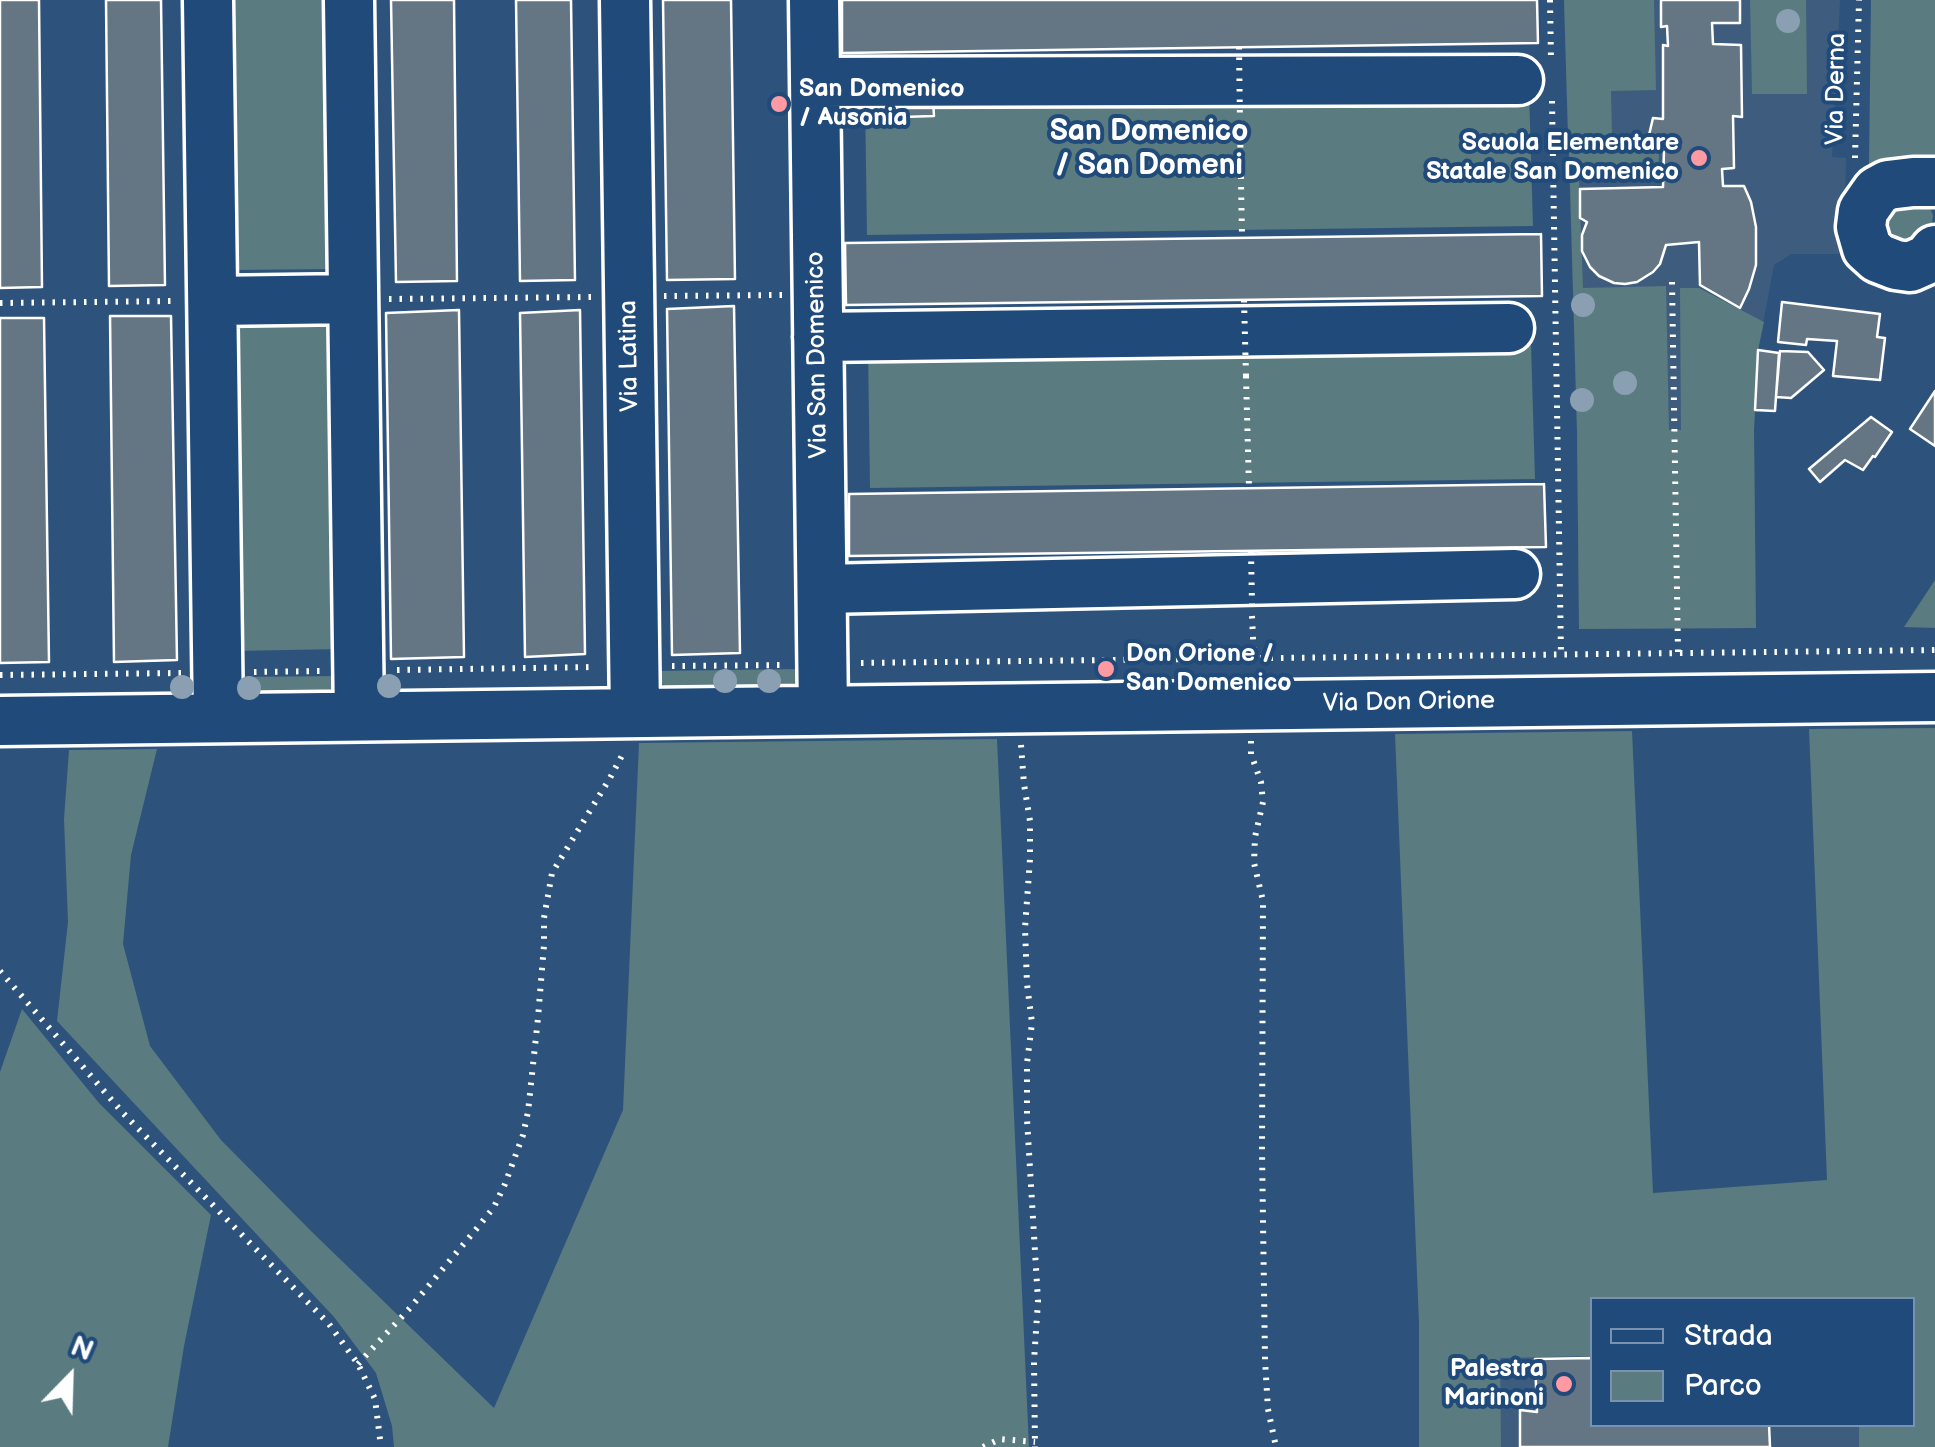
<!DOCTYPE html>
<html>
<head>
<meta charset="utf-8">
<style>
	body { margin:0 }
	#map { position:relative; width:1935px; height:1447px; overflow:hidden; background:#2d537c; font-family:"Balsamiq Sans",sans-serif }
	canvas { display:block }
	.legend { position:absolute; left:1590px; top:1297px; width:325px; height:130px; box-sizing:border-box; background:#1f4a7a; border:2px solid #7992af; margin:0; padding:12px 18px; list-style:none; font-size:30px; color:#fff }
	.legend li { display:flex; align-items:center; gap:20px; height:50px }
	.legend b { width:50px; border:2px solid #7992af }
	.north { position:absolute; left:20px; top:1327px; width:100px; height:100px; -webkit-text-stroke:8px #1f4a7a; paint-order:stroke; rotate:23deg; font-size:28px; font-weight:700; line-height:40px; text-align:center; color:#fff }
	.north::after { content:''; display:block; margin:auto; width:35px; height:45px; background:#fff; clip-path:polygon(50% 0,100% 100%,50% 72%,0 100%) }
</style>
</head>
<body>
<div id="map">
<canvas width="1935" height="1447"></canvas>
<ul class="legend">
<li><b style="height:12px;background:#1f4a7a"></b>Strada</li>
<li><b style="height:28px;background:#5a7b7f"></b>Parco</li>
</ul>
<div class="north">N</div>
</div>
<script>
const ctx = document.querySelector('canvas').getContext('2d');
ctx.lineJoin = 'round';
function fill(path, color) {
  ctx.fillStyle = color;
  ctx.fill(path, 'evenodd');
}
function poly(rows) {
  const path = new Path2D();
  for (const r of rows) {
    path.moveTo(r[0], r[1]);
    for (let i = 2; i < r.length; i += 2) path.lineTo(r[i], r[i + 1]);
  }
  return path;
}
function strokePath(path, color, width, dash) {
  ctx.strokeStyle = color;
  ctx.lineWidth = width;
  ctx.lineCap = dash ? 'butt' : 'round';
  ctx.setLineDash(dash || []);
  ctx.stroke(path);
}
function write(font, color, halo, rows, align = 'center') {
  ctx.font = font + ' "Balsamiq Sans",sans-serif';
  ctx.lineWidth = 8;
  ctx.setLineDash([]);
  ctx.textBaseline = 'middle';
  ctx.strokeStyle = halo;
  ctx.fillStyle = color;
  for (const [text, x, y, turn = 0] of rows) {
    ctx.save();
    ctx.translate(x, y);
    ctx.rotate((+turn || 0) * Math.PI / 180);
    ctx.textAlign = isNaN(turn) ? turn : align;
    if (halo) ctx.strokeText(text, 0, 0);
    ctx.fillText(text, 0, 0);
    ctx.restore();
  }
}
const built = poly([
	[1564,0,1840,0,1832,157,1846,158,1844,254,1791,254,1774,265,1758,350,1754,430,1756,628,1579,629,1577,431],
	[1592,1320,1592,1424,1859,1425,1859,1447,1419,1447,1419,1323]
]);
const green = poly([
	[226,0,333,0,337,269,230,270],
	[1564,0,1654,0,1656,90,1611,91,1612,135,1568,135],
	[1750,0,1806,0,1807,94,1752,94],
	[1871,0,1935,0,1935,165,1869,164],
	[1529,91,1533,226,867,235,865,97],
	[1569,150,1659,150,1658,178,1579,180,1583,288,1666,286,1669,430,1681,430,1680,288,1699,288,1764,322,1758,350,1754,430,1756,628,1579,629,1577,431],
	[1927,201,1933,215,1932,223,1929,230,1917,239,1902,240,1889,231,1885,225,1885,209],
	[337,319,341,649,235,651,230,320],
	[1531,344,1535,479,870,488,868,351],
	[1935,580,1935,628,1904,627],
	[801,669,793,687,668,690,659,680,655,671],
	[343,676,337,691,333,695,242,695,235,677],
	[1935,728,1935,1447,1859,1447,1859,1425,1912,1424,1912,1300,1592,1300,1592,1356,1500,1358,1501,1447,1419,1447,1419,1323,1395,734,1632,731,1653,1193,1827,1180,1809,729],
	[997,739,1029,1447,394,1447,392,1426,376,1373,334,1317,57,1021,68,922,64,819,69,750,157,749,131,855,123,944,150,1046,221,1140,312,1232,494,1408,623,1110,639,743],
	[22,1009,99,1103,211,1215,184,1346,168,1447,0,1447,0,1072]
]);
const building = poly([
	[0,0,39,0,42,287,0,288,0,0],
	[106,0,161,0,165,285,109,286,106,0],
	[391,0,454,0,457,281,396,282,391,0],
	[516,0,571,0,575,280,520,281,516,0],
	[663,0,731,0,735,279,667,280,663,0],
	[842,0,1537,0,1538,43,842,53,842,0],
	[1661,0,1740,0,1740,23,1712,23,1713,44,1741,45,1742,117,1733,116,1734,168,1722,169,1723,186,1744,186,1751,202,1756,227,1756,265,1749,289,1740,308,1700,285,1699,242,1666,245,1660,264,1653,272,1637,282,1625,284,1614,283,1599,276,1590,267,1582,251,1582,235,1587,222,1580,218,1580,189,1663,187,1664,148,1646,148,1653,118,1663,119,1663,45,1668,46,1667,26,1661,27,1661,0],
	[933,100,934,116,902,117,902,101,933,100],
	[1541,234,1542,296,846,305,845,243,1541,234],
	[1782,302,1880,314,1877,337,1885,338,1880,380,1833,376,1837,341,1807,339,1806,345,1778,342,1782,302],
	[734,306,740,653,672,655,667,309,734,306],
	[459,310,464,657,391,659,386,313,459,310],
	[580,310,585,654,525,657,520,313,580,310],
	[110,316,171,316,177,660,114,662,110,316],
	[0,318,44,318,49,662,0,663,0,318],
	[1758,350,1779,353,1775,411,1755,410,1758,350],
	[1780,351,1808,352,1824,370,1791,398,1776,397,1780,351],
	[1935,391,1935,446,1910,429,1935,391],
	[1871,417,1892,432,1875,457,1873,456,1863,470,1845,460,1820,482,1809,469,1871,417],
	[1544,484,1546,547,849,556,849,494,1544,484],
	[1592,1358,1592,1424,1769,1424,1770,1447,1520,1447,1520,1410,1537,1412,1535,1359,1592,1358]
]);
const path = poly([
	[1550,0,1551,59],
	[1552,101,1561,654],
	[1240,124,1242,237],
	[1855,158,1859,0],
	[1672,282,1678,653],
	[664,296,782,295],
	[389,299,591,297],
	[0,303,174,301],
	[1246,376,1249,488],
	[1252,616,1254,659],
	[861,663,1935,650],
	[672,666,785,665],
	[397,670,595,667],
	[254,672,322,671],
	[0,675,181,673],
	[1251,741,1251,754,1261,782,1263,802,1255,837,1254,863,1263,901,1262,1150,1265,1360,1268,1409,1276,1447],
	[1021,745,1024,784,1030,821,1030,859,1025,928,1027,984,1032,1023,1027,1063,1027,1119,1038,1301,1034,1361,1035,1447],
	[0,971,123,1113,329,1324,358,1364,375,1399,381,1447],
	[358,1364,410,1308,478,1227,494,1207,505,1184,523,1135,528,1112,538,1018,544,945,544,918,552,873,610,778,625,750],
	[983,1447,1000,1439,1035,1442]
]);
const minor = poly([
	[208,0,218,718],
	[349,0,359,716],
	[625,0,635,712],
	[814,0,823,710],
	[815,82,1518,80],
	[1935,182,1913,182,1888,185,1877,191,1863,211,1861,227,1867,248,1878,258,1896,265,1910,267,1928,259,1935,250],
	[213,301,353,299],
	[818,337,1509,328],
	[822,589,1515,574],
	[0,721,1935,697]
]);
const pathBridge = poly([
	[1239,47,1240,124],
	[1244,300,1246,376],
	[1251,551,1252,605]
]);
const trees = [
	[1788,21],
	[1583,305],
	[1625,383],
	[1582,400],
	[725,681],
	[769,681],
	[389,686],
	[182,687],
	[249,688]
];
const markers = [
	[779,104,10,"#ff9aa2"],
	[1699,158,10,"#ff9aa2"],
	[1106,669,10,"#ff9aa2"],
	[1564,1384,10,"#ff9aa2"]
];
const streetNames = [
	["Via Derna",1837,89,-89],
	["Via San Domenico",818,355,-91],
	["Via Latina",630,356,-91],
	["Via Don Orione",1409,703,-1]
];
const poiNames = [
	["San Domenico",799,90],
	["/ Ausonia",799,119],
	["Scuola Elementare",1679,144,"right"],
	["Statale San Domenico",1679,173,"right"],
	["Don Orione /",1126,655],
	["San Domenico",1126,684],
	["Palestra",1544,1370,"right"],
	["Marinoni",1544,1399,"right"]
];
const quarterNames = [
	["San Domenico",1149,132],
	["/ San Domeni",1149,166]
];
fill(built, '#3e5d7e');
fill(green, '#5a7b7f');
fill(building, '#647584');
strokePath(building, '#fff', 2.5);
strokePath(minor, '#fff', 55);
strokePath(path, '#fff', 6, [2.5, 8]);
strokePath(minor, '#1f4a7a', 48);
strokePath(pathBridge, '#fff', 6, [2.5, 8]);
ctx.fillStyle = '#8a9fb2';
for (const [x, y] of trees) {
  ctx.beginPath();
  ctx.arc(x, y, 12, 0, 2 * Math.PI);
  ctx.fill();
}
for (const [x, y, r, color] of markers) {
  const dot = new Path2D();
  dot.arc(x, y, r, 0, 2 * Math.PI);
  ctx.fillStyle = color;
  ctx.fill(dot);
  strokePath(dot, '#1f4a7a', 4);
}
write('25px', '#fff', '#1f4a7a', streetNames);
write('bold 25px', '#fff', '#1f4a7a', poiNames, 'left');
write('bold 30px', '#fff', '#1f4a7a', quarterNames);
</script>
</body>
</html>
